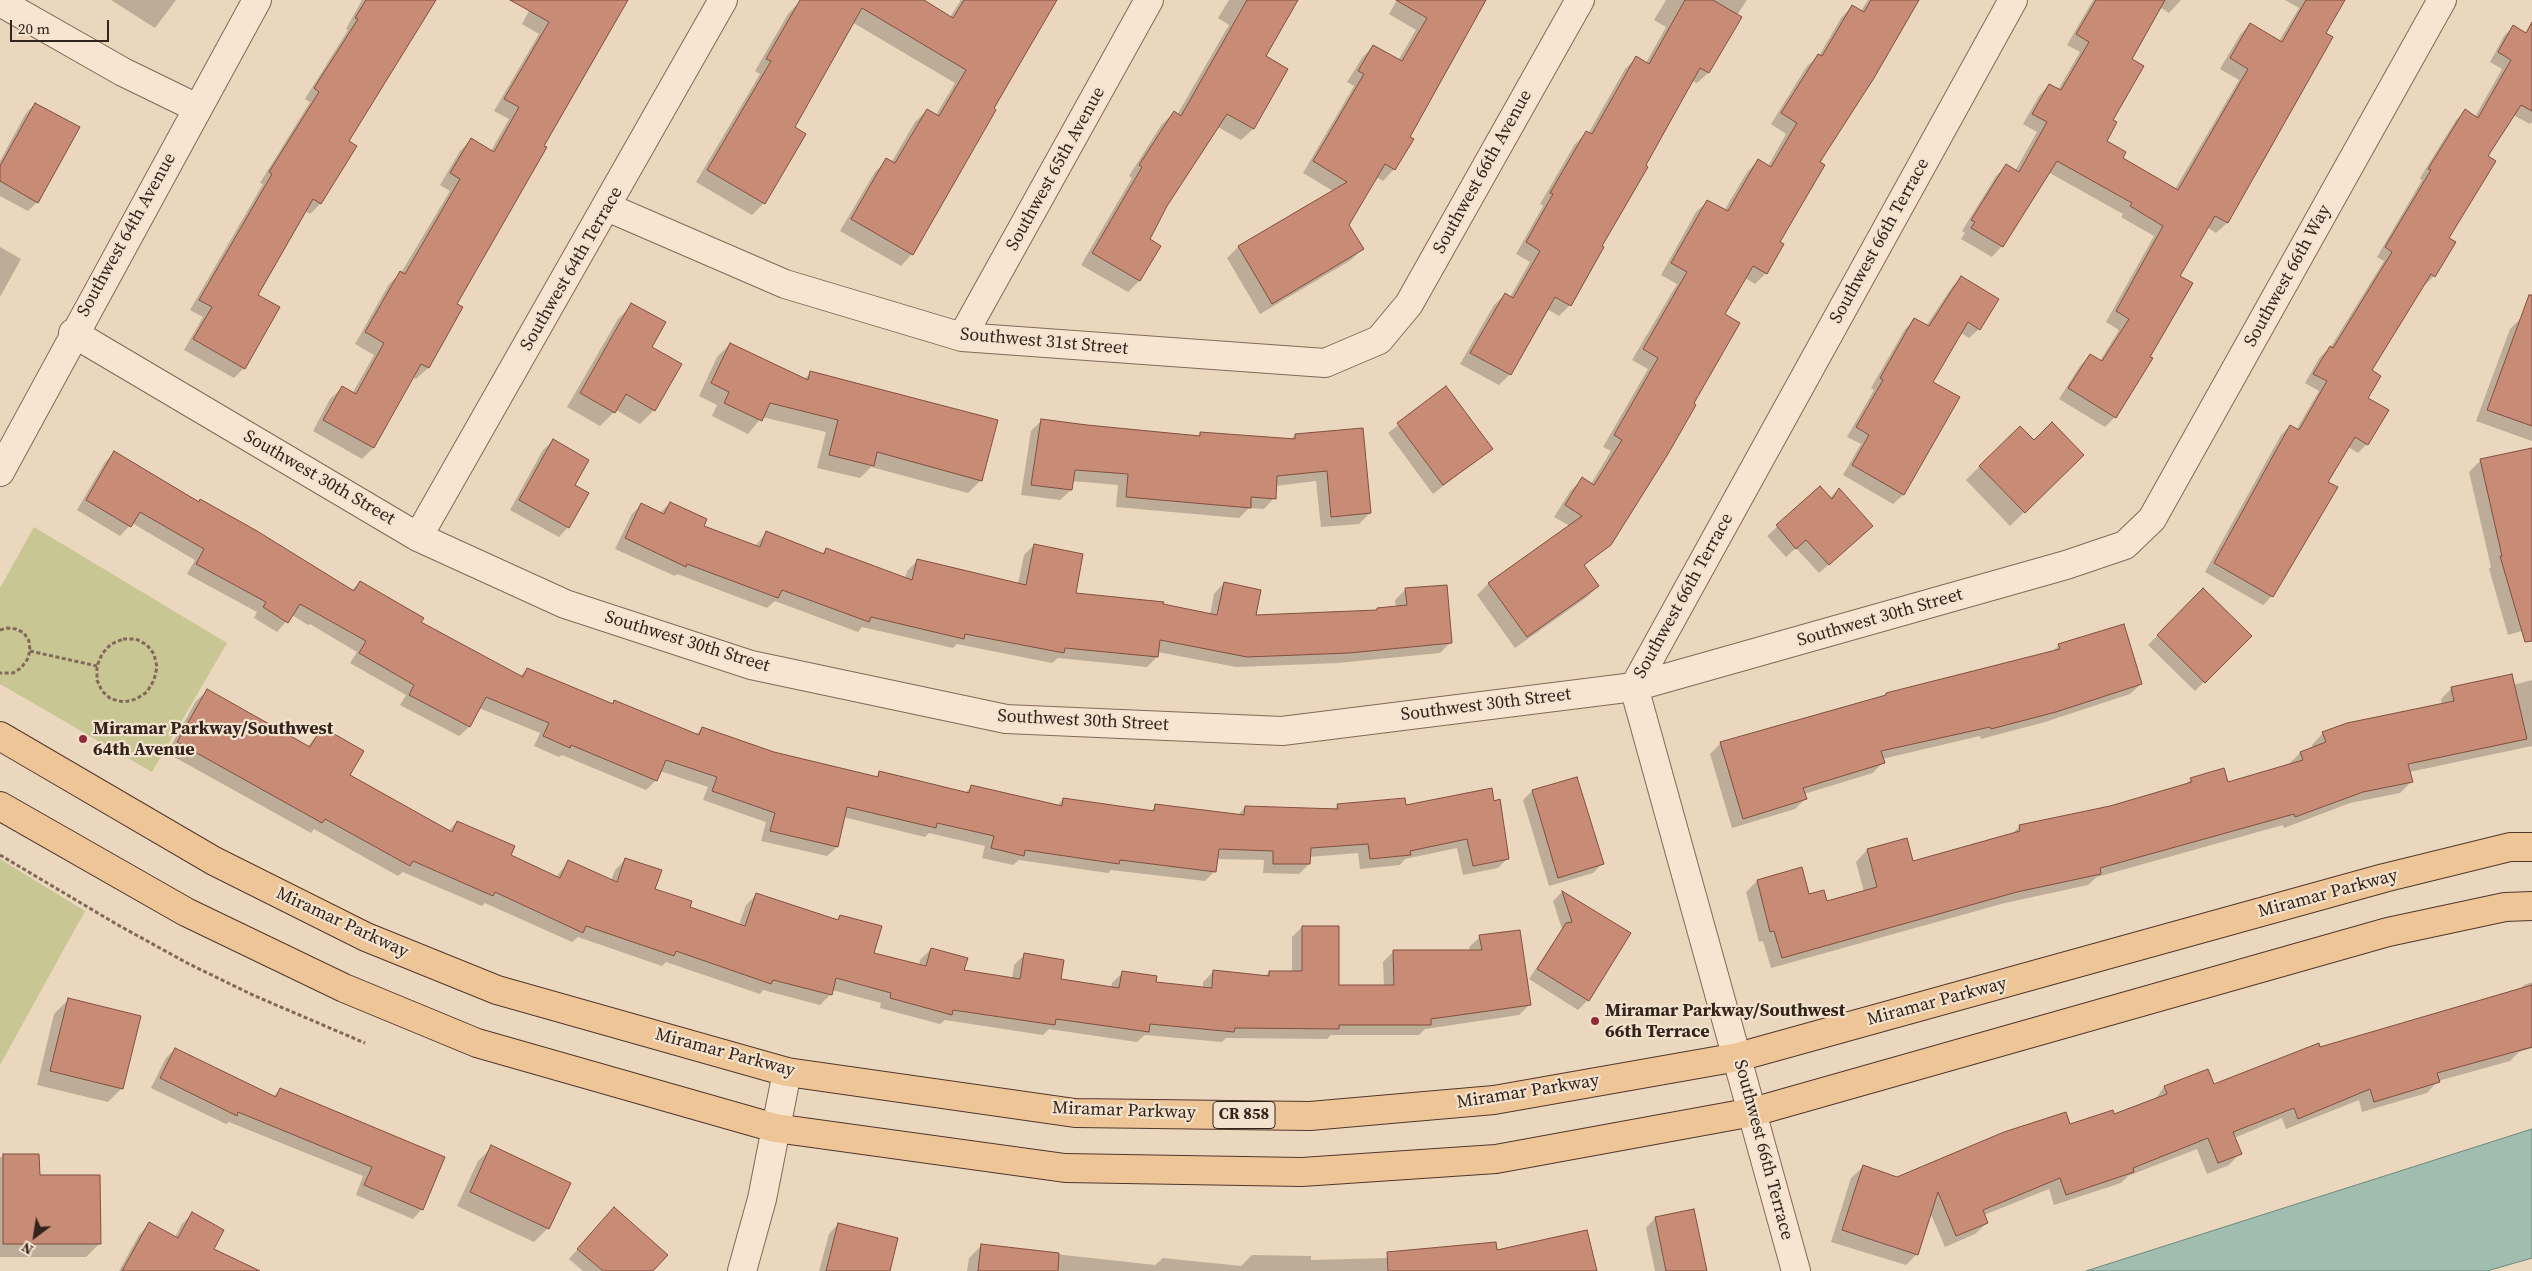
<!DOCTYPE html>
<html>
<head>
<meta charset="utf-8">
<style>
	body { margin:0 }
	#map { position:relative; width:2532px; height:1271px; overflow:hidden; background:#ebd7be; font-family:"Source Serif 4",serif }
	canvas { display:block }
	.north { position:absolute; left:10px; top:1211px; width:50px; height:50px; -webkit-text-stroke:4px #f3e2cd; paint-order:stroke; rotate:211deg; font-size:14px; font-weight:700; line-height:20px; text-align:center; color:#32231c }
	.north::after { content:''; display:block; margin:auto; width:18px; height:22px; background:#32231c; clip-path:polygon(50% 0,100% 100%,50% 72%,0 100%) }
	.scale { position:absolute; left:10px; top:20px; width:99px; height:22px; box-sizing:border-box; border:2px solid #32231c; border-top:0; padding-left:6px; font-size:15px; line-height:18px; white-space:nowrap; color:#32231c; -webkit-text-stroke:4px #f3e2cd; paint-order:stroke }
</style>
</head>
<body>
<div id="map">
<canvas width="2532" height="1271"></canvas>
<div class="north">N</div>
<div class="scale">20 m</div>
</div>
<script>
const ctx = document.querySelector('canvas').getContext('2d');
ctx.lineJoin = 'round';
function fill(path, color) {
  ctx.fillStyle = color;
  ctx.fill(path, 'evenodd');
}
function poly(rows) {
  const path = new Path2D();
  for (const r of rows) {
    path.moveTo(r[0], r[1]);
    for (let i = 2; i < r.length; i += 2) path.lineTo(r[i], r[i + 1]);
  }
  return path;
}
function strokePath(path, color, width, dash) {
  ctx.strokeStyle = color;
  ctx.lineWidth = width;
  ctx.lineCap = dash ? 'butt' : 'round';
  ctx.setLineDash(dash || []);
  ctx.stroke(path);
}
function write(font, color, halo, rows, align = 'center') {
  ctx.font = font + ' "Source Serif 4",serif';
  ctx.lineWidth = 4.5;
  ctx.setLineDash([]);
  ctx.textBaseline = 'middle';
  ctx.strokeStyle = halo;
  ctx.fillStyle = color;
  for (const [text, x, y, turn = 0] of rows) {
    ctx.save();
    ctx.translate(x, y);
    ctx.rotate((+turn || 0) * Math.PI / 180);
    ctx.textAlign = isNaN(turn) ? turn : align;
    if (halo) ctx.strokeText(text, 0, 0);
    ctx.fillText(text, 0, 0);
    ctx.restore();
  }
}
const green = poly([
	[34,527,227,643,152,772,0,684,0,588],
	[0,859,85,911,0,1065]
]);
const water = poly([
	[2532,1129,2532,1258,2487,1271,2086,1271,2532,1129]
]);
const shadow = poly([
	[111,0,176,0,155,28],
	[362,0,434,0,348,142,355,146,320,204,310,214,305,211,257,295,244,368,234,378,184,350,203,317,190,310,263,184,260,183,310,102,305,99,348,30,346,29],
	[535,0,626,0,455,304,462,308,428,368,416,379,413,377,373,448,362,459,313,431,330,399,342,388,352,394,374,355,355,344,389,284,401,273,450,191,440,185,460,151,471,140,491,151,509,119,494,111,539,34,522,24],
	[801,0,921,0,950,17,961,0,1056,0,912,254,901,266,840,231,875,172,887,160,891,163,915,122,927,110,936,115,955,83,852,22,793,128,764,203,752,215,696,182,760,74,755,71,788,14],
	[1229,0,1296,0,1264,57,1287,69,1253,129,1241,140,1218,127,1166,205,1148,239,1140,280,1128,292,1081,265,1132,178,1129,176,1162,124,1174,113,1177,115,1229,25,1218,18],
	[1397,0,1486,0,1409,137,1394,169,1383,181,1376,177,1347,225,1362,249,1351,260,1260,314,1227,258,1238,247,1333,191,1303,173,1354,86,1347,82,1362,58,1373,46,1398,61,1416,30,1389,14],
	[1666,0,1747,0,1737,15,1740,17,1708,73,1697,83,1692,81,1570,305,1559,316,1547,309,1510,374,1499,385,1460,364,1494,305,1505,295,1510,297,1530,262,1516,254,1543,206,1540,204,1575,144,1586,133,1588,134,1625,69,1636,58,1646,63,1666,27,1654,20],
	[1868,0,1918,0,1818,162,1778,242,1766,273,1755,284,1745,278,1724,314,1610,544,1583,566,1598,586,1587,597,1515,648,1477,595,1488,584,1570,526,1554,517,1571,490,1583,479,1591,484,1611,451,1603,447,1648,369,1632,360,1677,284,1661,275,1696,212,1708,201,1724,211,1747,172,1758,161,1768,166,1786,134,1771,124,1807,66,1819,56,1841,18,1852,7,1861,11],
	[2093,0,2181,0,2169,13,2160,7,2130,59,2105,141,2121,158,2175,189,2239,80,2220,69,2240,35,2250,24,2279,41,2299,8,2285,0,2343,0,2324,33,2331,37,2227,223,2216,233,2207,227,2178,276,2115,417,2105,427,2059,399,2080,366,2090,355,2100,361,2119,330,2106,322,2154,236,2121,217,2123,214,2048,172,2002,246,1992,257,1961,239,1965,233,1962,231,1996,176,2006,166,2015,171,2037,132,2023,124,2039,96,2049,85,2058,90,2080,52,2067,45],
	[2513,27,2532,38,2532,122,2530,124,2513,115,2486,157,2447,238,2434,276,2425,285,2423,284,2370,370,2367,399,2367,444,2358,453,2348,447,2327,482,2272,596,2263,605,2205,572,2281,435,2290,426,2296,430,2319,391,2305,383,2320,357,2330,348,2384,261,2377,257,2422,180,2420,178,2456,120,2465,111,2475,117,2502,69,2490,62,2504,36],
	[35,104,37,202,28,211,0,196,0,161,26,113],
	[0,247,21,259,0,297],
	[1961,278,1979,329,1969,338,1960,332,1932,382,1958,398,1903,495,1893,504,1843,475,1861,444,1847,437,1874,390,1871,388,1905,329,1915,319,1926,326,1952,287],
	[632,305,650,347,654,410,640,424,616,410,600,426,567,407,618,319],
	[2521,318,2532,322,2532,441,2476,421,2510,329],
	[730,344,804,379,811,373,981,480,968,493,871,467,860,478,817,468,826,432,762,417,748,434,712,416,717,405,699,396,717,357],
	[1446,388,1491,449,1433,494,1388,433],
	[1042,420,1197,437,1200,433,1290,440,1295,435,1370,513,1359,524,1321,527,1316,481,1275,486,1274,498,1264,509,1249,508,1239,518,1116,507,1118,485,1072,481,1071,490,1060,500,1021,495,1031,431],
	[553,441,574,486,568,527,559,537,510,510,543,450],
	[2034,442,2082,455,2010,526,1966,480,1980,466],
	[2532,449,2532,628,2508,635,2489,569,2491,567,2469,472,2481,460],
	[115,452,351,591,360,582,419,623,519,677,527,669,611,705,615,702,695,735,702,728,773,753,875,778,880,773,965,793,972,786,1057,806,1063,799,1150,812,1156,806,1237,816,1245,807,1333,810,1338,805,1404,806,1508,858,1498,868,1463,875,1457,848,1405,859,1400,865,1360,869,1358,853,1309,857,1309,864,1299,874,1263,873,1264,860,1216,859,1215,871,1205,881,1111,870,1108,873,1019,860,1013,865,982,858,985,846,929,833,925,837,843,817,837,847,827,856,761,841,766,822,703,800,708,787,660,771,656,780,646,790,562,755,559,757,534,746,540,733,479,708,469,727,459,736,400,705,406,695,350,663,357,652,310,624,308,625,292,615,277,632,254,618,257,612,187,574,195,560,132,523,120,536,77,510,105,462],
	[1820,488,1829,499,1839,489,1862,535,1819,573,1796,548,1786,557,1767,536],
	[670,503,703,527,755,546,766,533,822,554,826,549,905,579,907,571,917,561,1018,584,1024,555,1034,545,1074,594,1162,605,1210,615,1214,594,1224,583,1255,616,1375,612,1377,609,1396,608,1395,600,1405,590,1451,642,1440,653,1338,663,1236,667,1158,652,1157,657,1147,667,1058,658,1052,663,957,644,953,648,862,627,858,632,775,601,767,608,677,574,675,576,615,549,632,514,642,504,660,513],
	[2203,590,2250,636,2195,691,2148,645],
	[2059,645,2141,684,2130,694,2045,722,1981,739,1980,736,1882,759,1883,762,1873,773,1804,794,1805,799,1795,809,1732,828,1710,754,1720,744,1883,697,1886,694,2051,653],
	[2532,680,2532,746,2409,772,2411,782,2400,793,2350,803,2284,828,2283,825,2097,877,2088,885,2005,903,1771,968,1763,941,1759,942,1746,892,1757,881,1801,869,1808,896,1827,903,1864,892,1856,862,1867,850,1906,840,1912,862,2012,834,2020,826,2111,807,2185,785,2191,779,2228,784,2289,764,2300,753,2313,748,2312,745,2323,733,2442,704,2441,699,2452,688,2513,685],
	[207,691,307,747,322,729,348,775,448,831,457,822,509,856,556,877,569,861,611,881,615,870,626,859,654,889,689,908,739,925,746,905,757,894,836,921,840,916,873,954,919,966,920,960,931,949,962,971,1012,979,1014,965,1024,955,1060,980,1111,988,1112,983,1122,973,1154,983,1203,988,1203,982,1214,971,1264,977,1269,972,1292,972,1292,937,1302,927,1338,986,1384,986,1383,962,1394,951,1470,951,1469,947,1480,937,1529,1005,1519,1015,1425,1029,1419,1035,1331,1035,1327,1039,1226,1038,1222,1042,1145,1035,1137,1042,1049,1029,1043,1035,945,1020,940,1024,880,1008,881,1003,832,990,831,994,820,1005,763,990,760,994,666,962,662,966,578,937,572,942,485,903,482,906,403,872,398,876,314,829,311,833,167,753,196,701],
	[1576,778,1602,864,1593,873,1549,886,1523,800,1532,791],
	[1562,892,1630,934,1588,1000,1578,1010,1529,979,1562,929,1553,901],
	[2532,982,2532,1048,2519,1052,2510,1061,2438,1081,2427,1093,2362,1112,2359,1100,2286,1129,2282,1118,2234,1138,2240,1153,2229,1165,2207,1174,2197,1149,2128,1176,2121,1183,2054,1205,2049,1189,1984,1215,1987,1223,1975,1234,1945,1247,1930,1212,1917,1254,1906,1265,1831,1242,1851,1178,1863,1167,1897,1178,2069,1126,2114,1116,2154,1101,2164,1087,2207,1071,2213,1086,2320,1048,2519,990,2524,985],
	[68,1000,122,1088,108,1102,37,1085,54,1014],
	[175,1049,273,1097,280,1089,422,1209,413,1219,356,1195,363,1176,229,1122,226,1124,151,1088,166,1058],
	[492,1147,548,1228,534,1242,457,1206,478,1161],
	[3,1155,38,1176,100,1243,86,1257,0,1257,0,1158],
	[1694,1211,1706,1271,1655,1271,1646,1228,1655,1218],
	[192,1214,212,1249,258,1271,119,1271,139,1235,149,1224,175,1237,182,1224],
	[605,1218,652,1271,583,1271,569,1259],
	[838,1224,888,1271,819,1271,829,1234],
	[981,1246,1155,1265,1163,1258,1241,1266,1252,1255,1311,1256,1311,1260,1425,1257,1496,1252,1596,1271,967,1271,969,1258]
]);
const building = poly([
	[366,0,436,0,349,141,357,146,321,204,313,199,258,295,280,307,245,369,193,339,212,307,199,300,272,174,269,172,319,92,314,88,358,19,355,18,366,0],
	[510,0,628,0,544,146,547,147,457,304,463,307,429,368,421,364,374,448,323,420,342,386,356,394,384,343,365,332,400,271,405,274,460,179,450,173,471,138,494,152,519,107,504,99,549,22,510,0],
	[800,0,924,0,953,18,964,0,1057,0,994,108,996,110,913,255,851,219,886,158,895,163,927,109,939,116,966,70,862,8,795,127,806,134,765,204,707,170,771,61,766,59,800,0],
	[1247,0,1298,0,1266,56,1288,69,1254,129,1227,114,1167,206,1150,239,1161,246,1140,281,1092,253,1142,167,1139,165,1174,111,1181,116,1247,0],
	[1396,0,1486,0,1410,137,1414,139,1395,170,1385,164,1349,225,1364,249,1272,304,1238,246,1347,182,1313,161,1364,74,1358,71,1373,45,1402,61,1427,18,1396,0],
	[1685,0,1713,0,1742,17,1709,73,1700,68,1646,165,1648,167,1602,246,1604,247,1571,306,1555,297,1511,375,1470,353,1505,293,1513,298,1540,251,1526,242,1553,194,1550,193,1586,131,1592,134,1636,56,1649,64,1685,0],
	[1871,0,1919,0,1874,78,1820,162,1825,165,1780,242,1784,244,1767,274,1753,266,1725,314,1740,323,1694,403,1696,405,1668,454,1611,545,1584,565,1599,586,1527,637,1488,583,1582,516,1565,505,1582,477,1594,485,1622,440,1614,435,1658,358,1643,349,1687,272,1671,263,1707,200,1728,211,1758,159,1771,167,1797,123,1781,113,1818,54,1822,56,1852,5,1864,12,1871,0],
	[2096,0,2165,0,2132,59,2144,66,2113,120,2117,122,2107,141,2126,152,2123,158,2178,190,2248,69,2230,58,2250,23,2282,42,2306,0,2345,0,2326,33,2333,37,2228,223,2215,216,2180,276,2193,283,2150,357,2153,358,2116,418,2068,388,2090,354,2102,361,2129,319,2116,311,2163,226,2130,206,2132,203,2057,161,2003,247,1971,228,1975,222,1971,220,2006,164,2019,172,2047,122,2032,114,2049,84,2061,90,2089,42,2076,34,2096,0],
	[2532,22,2532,111,2521,105,2488,156,2496,161,2449,238,2456,242,2435,277,2431,274,2372,370,2381,376,2368,398,2389,410,2368,445,2355,437,2328,482,2338,487,2273,597,2214,563,2290,425,2299,430,2327,381,2313,374,2330,346,2333,348,2392,252,2385,247,2431,170,2428,169,2465,109,2478,118,2511,60,2498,52,2513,25,2526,33,2532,22],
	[35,103,80,127,38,203,0,181,0,166,35,103],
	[1961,276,1999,299,1980,330,1968,322,1933,382,1960,397,1904,495,1852,465,1869,435,1856,427,1883,380,1880,378,1914,318,1929,326,1961,276],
	[2529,295,2532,295,2532,426,2487,410,2529,295],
	[631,303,666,322,652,347,682,364,655,411,626,394,615,413,580,393,631,303],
	[730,343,808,380,810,371,998,420,982,481,877,452,874,466,829,455,838,420,770,403,762,421,724,403,729,392,711,383,730,343],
	[1446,386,1493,449,1443,485,1397,423,1446,386],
	[1041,419,1087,425,1200,436,1200,432,1295,439,1295,434,1363,428,1371,513,1331,517,1327,471,1277,476,1276,499,1251,497,1251,508,1126,497,1128,474,1075,470,1072,490,1031,485,1041,419],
	[2052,422,2084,455,2025,513,1979,466,2020,426,2034,440,2052,422],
	[553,439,589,460,575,485,589,493,569,528,519,500,553,439],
	[2532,448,2532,641,2525,642,2500,556,2502,556,2480,459,2532,448],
	[114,451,199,502,200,499,257,531,354,591,360,581,424,618,421,622,523,677,527,668,613,704,614,700,699,735,702,727,774,752,878,777,879,771,969,793,971,785,1062,806,1063,798,1154,811,1155,804,1244,815,1245,806,1338,809,1337,804,1405,798,1406,805,1492,788,1494,801,1500,799,1509,859,1473,866,1467,839,1410,851,1411,855,1370,859,1368,844,1311,848,1310,864,1273,864,1273,851,1219,849,1216,872,1120,860,1119,864,1025,850,1024,856,991,848,994,836,937,823,936,828,847,807,838,847,770,831,775,813,712,791,717,777,666,760,657,781,571,745,570,748,543,736,549,723,486,697,470,727,409,695,414,685,359,653,366,641,300,604,288,623,263,607,266,602,196,564,204,549,140,512,131,527,86,500,114,451],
	[1820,486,1832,499,1839,488,1873,526,1829,565,1806,540,1796,549,1776,525,1820,486],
	[670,502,707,519,704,526,760,547,766,531,824,554,826,548,912,580,917,559,1026,585,1034,544,1083,554,1076,593,1164,602,1163,604,1217,615,1224,582,1261,590,1256,615,1377,610,1377,608,1407,605,1405,588,1447,585,1452,643,1349,653,1247,657,1160,640,1158,657,1065,648,1064,653,965,634,964,639,871,617,869,622,782,590,778,598,687,564,686,567,625,538,641,503,664,514,670,502],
	[2203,588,2252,636,2205,683,2157,635,2203,588],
	[2124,624,2142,684,2056,712,1991,729,1990,727,1881,751,1885,763,1803,788,1807,799,1743,819,1720,742,1886,695,1886,693,2060,649,2058,644,2124,624],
	[2512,674,2527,739,2408,764,2413,782,2363,792,2295,817,2294,814,2100,868,2101,874,2017,892,1782,958,1774,931,1770,932,1757,880,1802,867,1809,894,1824,890,1827,901,1877,887,1867,849,1907,838,1913,861,2020,831,2019,825,2110,806,2192,782,2190,778,2224,768,2228,782,2303,760,2300,752,2326,742,2322,732,2347,723,2454,701,2451,687,2512,674],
	[207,689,310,747,322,727,364,751,350,775,452,832,457,821,515,846,511,855,560,878,568,860,617,882,625,858,662,870,655,889,692,901,690,907,745,926,756,893,838,920,840,915,882,926,874,953,926,966,931,948,968,958,964,970,1020,979,1024,953,1064,960,1061,979,1119,988,1122,971,1157,976,1156,982,1212,988,1213,970,1269,976,1269,971,1302,971,1302,926,1339,926,1339,985,1394,985,1393,950,1482,950,1479,935,1520,930,1531,1005,1431,1019,1431,1025,1339,1025,1339,1029,1235,1028,1234,1032,1150,1024,1149,1032,1056,1019,1055,1025,953,1010,952,1015,890,998,891,993,836,978,832,995,773,980,771,984,676,951,674,956,586,926,583,933,495,892,493,896,413,861,410,866,325,819,322,823,177,742,207,689],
	[1577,777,1604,864,1558,878,1532,790,1577,777],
	[1562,891,1631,933,1589,1001,1537,969,1566,923,1572,922,1562,891],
	[2532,985,2532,1047,2437,1073,2440,1082,2374,1102,2370,1089,2298,1119,2294,1108,2233,1132,2242,1154,2218,1163,2208,1138,2133,1168,2134,1172,2066,1195,2060,1178,1983,1210,1988,1223,1956,1236,1938,1192,1918,1255,1842,1230,1863,1165,1897,1177,2004,1132,2066,1112,2070,1124,2113,1110,2114,1114,2167,1094,2164,1086,2208,1069,2214,1084,2319,1043,2320,1047,2532,985],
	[68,998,141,1016,123,1089,50,1071,68,998],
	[175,1048,276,1097,280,1088,445,1157,423,1210,364,1185,372,1167,238,1112,237,1116,160,1078,175,1048],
	[491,1145,571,1183,549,1229,470,1192,491,1145],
	[3,1154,39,1154,40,1175,100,1175,101,1244,3,1244,3,1154],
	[614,1207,668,1255,653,1271,603,1271,577,1249,614,1207],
	[1694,1209,1707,1271,1666,1271,1655,1217,1694,1209],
	[192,1212,224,1230,214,1249,260,1271,122,1271,149,1222,178,1238,192,1212],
	[838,1223,898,1238,890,1271,826,1271,838,1223],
	[1587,1230,1597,1271,1388,1271,1387,1252,1496,1242,1497,1250,1587,1230],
	[981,1244,1059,1253,1058,1271,978,1271,981,1244]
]);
const path = poly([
	[0,630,7,628,16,629,24,633,29,641,30,651,27,660,21,668,13,673,0,673],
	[123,639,136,639,147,645,154,654,157,667,154,680,147,692,136,699,124,702,111,699,102,691,97,680,97,666,102,654,111,644,123,639],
	[30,651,97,666],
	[0,855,118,925,189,964,255,996,365,1043]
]);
const minor = poly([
	[0,2,123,72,197,108],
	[607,207,785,284,962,337,1325,363,1379,340,1409,304,1580,0],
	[73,333,418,537,565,604,751,665,1006,719,1282,731,1634,687,2066,565,2125,545,2152,519,2442,0],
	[962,337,1149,0],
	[0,472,257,0],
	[418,537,723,0],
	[742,1271,762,1199,787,1072],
	[1796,1271,1634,687,2013,0]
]);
const major = poly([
	[0,736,214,861,366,937,497,990,787,1072,1075,1113,1310,1116,1494,1100,1738,1057,2384,878,2510,847,2532,847],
	[0,806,186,912,344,988,477,1043,775,1128,1065,1168,1302,1172,1496,1159,1753,1112,2388,932,2505,907,2532,906]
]);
const markers = [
	[83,739,5,"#8f2b3b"],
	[1595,1021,5,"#8f2b3b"]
];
const shields = [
	[1244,1115,62]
];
const shieldNames = [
	["CR 858",1244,1115]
];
const streetNames = [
	["Southwest 65th Avenue",1056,169,-61],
	["Southwest 66th Avenue",1483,172,-61],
	["Southwest 64th Avenue",127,235,-61],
	["Southwest 66th Terrace",1880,241,-61],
	["Southwest 64th Terrace",572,269,-60],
	["Southwest 66th Way",2288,276,-61],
	["Southwest 31st Street",1044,342,5],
	["Southwest 30th Street",319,478,30],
	["Southwest 66th Terrace",1684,596,-61],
	["Southwest 30th Street",1880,618,-16],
	["Southwest 30th Street",687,642,17],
	["Southwest 30th Street",1486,705,-7],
	["Southwest 30th Street",1083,721,3],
	["Miramar Parkway",2328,894,-15],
	["Miramar Parkway",342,923,25],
	["Miramar Parkway",1937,1002,-15],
	["Miramar Parkway",725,1053,15],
	["Miramar Parkway",1528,1092,-9],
	["Miramar Parkway",1124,1111,2],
	["Southwest 66th Terrace",1763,1150,75]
];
const poiNames = [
	["Miramar Parkway/Southwest",93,729],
	["64th Avenue",93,750],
	["Miramar Parkway/Southwest",1605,1011],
	["66th Terrace",1605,1032]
];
fill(green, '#c8c693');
fill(water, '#a1bdb0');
strokePath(water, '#698a7d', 1);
fill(shadow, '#0003');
fill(building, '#c88b75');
strokePath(building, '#804f3f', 1);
strokePath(minor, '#826858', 30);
strokePath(major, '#50372c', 30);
strokePath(path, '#826858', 3, [4, 2.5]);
strokePath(minor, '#f7e5d1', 28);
strokePath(major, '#eec596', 28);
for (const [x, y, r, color] of markers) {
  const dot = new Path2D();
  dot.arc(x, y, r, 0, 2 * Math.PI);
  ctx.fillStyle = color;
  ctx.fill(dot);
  strokePath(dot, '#f3e2cd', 2);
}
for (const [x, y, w] of shields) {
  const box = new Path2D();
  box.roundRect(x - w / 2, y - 13.5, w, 27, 4);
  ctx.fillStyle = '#f3e2cd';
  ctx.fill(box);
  strokePath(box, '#32231c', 1);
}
write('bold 16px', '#32231c', null, shieldNames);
write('18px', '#32231c', '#f3e2cd', streetNames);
write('bold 18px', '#32231c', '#f3e2cd', poiNames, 'left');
</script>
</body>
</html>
